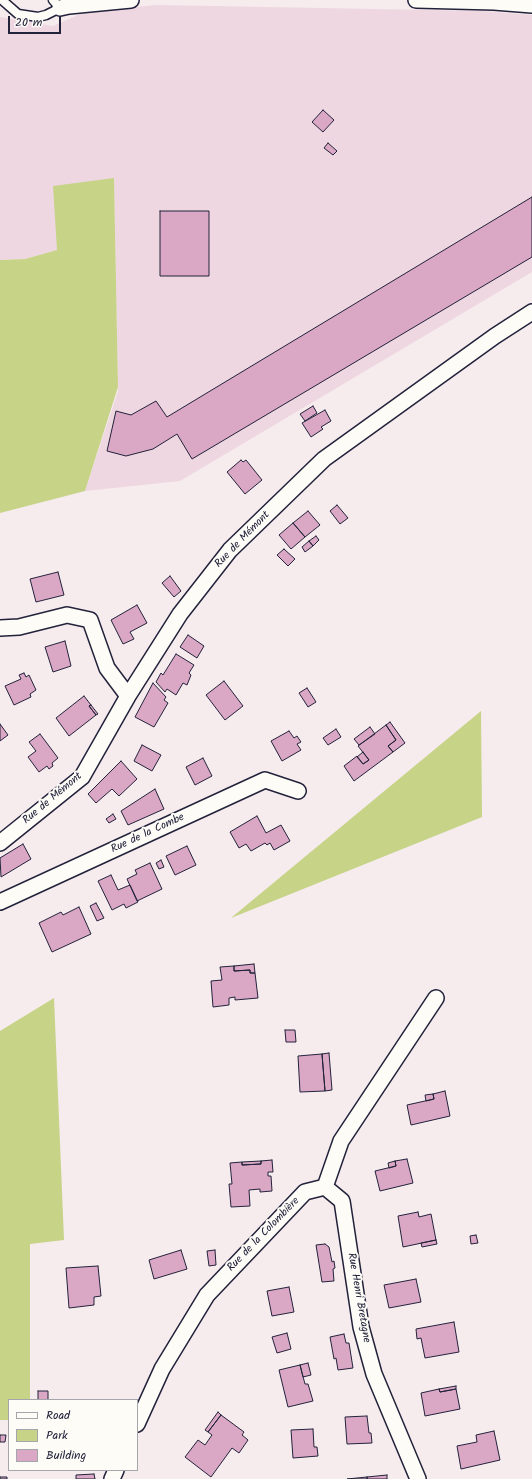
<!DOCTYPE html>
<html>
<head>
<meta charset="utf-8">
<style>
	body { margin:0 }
	#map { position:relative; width:532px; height:1479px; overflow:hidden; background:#f6ebed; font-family:Kalam,sans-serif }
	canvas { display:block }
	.legend { position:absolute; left:8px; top:1399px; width:130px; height:72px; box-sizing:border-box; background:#fdfcf7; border:1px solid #a5a5ac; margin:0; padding:5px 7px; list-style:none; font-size:12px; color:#22223b }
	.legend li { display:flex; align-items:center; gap:8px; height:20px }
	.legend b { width:20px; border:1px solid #a5a5ac }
	.scale { position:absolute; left:8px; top:16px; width:53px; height:18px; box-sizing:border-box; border:2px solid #22223b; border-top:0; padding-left:5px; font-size:12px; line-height:14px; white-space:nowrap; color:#22223b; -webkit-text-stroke:3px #fdfcf7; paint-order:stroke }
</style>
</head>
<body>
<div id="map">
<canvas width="532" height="1479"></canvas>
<ul class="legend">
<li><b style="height:5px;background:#fdfcf7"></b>Road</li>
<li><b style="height:11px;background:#c7d387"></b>Park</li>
<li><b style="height:11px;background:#daa8c5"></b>Building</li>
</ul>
<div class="scale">20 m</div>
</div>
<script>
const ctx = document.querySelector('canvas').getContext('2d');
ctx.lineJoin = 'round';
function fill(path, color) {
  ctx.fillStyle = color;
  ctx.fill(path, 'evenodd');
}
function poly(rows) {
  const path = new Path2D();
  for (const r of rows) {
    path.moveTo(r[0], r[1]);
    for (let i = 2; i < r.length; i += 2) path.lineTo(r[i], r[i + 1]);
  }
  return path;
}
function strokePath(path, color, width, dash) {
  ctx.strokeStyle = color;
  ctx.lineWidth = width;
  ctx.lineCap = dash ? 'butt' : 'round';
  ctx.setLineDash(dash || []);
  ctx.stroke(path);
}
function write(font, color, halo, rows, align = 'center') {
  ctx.font = font + ' Kalam,sans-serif';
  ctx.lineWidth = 4;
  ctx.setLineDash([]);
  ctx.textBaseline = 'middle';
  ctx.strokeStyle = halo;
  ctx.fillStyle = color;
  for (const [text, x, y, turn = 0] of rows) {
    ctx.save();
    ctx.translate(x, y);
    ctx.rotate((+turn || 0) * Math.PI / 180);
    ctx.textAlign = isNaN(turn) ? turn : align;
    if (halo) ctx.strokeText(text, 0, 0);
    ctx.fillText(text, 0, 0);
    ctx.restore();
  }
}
const built = poly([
	[157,5,483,11,532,15,532,272,180,481,85,491,118,391,114,178,57,250,25,259,0,260,0,17,53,26,85,12]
]);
const green = poly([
	[114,178,118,387,85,491,0,513,0,260,25,259,57,250,53,186],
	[481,711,482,817,231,918],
	[54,998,64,1240,30,1244,30,1400,9,1400,9,1420,0,1420,0,1031]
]);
const building = poly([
	[323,110,334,120,323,132,312,122,323,110],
	[328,143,337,151,333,155,324,148,328,143],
	[532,197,532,257,192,459,177,434,153,449,126,456,107,451,116,411,131,415,156,401,167,417,532,197],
	[160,211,209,211,209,276,160,276,160,211],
	[313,406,317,413,305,421,300,414,313,406],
	[325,410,331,421,321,427,323,429,311,437,302,423,325,410],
	[241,460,243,462,246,460,262,480,245,494,227,472,241,460],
	[337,505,348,518,340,524,330,511,337,505],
	[308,511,320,525,305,537,293,523,308,511],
	[293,523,305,537,291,549,279,535,293,523],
	[316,536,319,540,313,546,309,541,316,536],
	[309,541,313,546,305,552,302,547,309,541],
	[284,549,295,559,288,566,277,555,284,549],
	[58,572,64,595,36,602,30,579,58,572],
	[170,576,181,591,174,597,162,583,170,576],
	[137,605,147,623,130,632,134,639,123,644,111,620,137,605],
	[188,635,204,646,197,658,180,647,188,635],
	[65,641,71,666,53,672,45,647,65,641],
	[176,654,194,665,189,673,191,675,187,685,183,683,176,695,167,689,165,692,156,682,161,673,163,675,176,654],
	[24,673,26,677,29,675,36,690,30,694,31,697,14,705,5,686,21,679,19,675,24,673],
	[224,681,243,706,225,720,206,695,224,681],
	[153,683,166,697,164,700,168,703,154,727,135,717,153,683],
	[307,688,316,702,308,707,299,693,307,688],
	[84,696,91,705,89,706,96,715,69,736,56,718,84,696],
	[91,705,98,714,96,715,89,706,91,705],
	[390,722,405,743,393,752,388,746,396,740,386,725,390,722],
	[0,724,8,735,0,741,0,724],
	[386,725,396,740,388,746,393,752,354,781,344,766,357,756,363,764,369,760,358,746,386,725],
	[370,727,375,734,359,745,354,739,370,727],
	[336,729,341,737,328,745,323,738,336,729],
	[289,731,294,738,297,736,301,742,297,744,301,750,282,761,271,741,289,731],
	[40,734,58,758,52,763,53,766,49,769,47,766,39,772,28,757,36,751,29,742,40,734],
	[142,745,161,755,152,771,134,761,142,745],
	[363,752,369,760,363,764,357,757,363,752],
	[203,758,212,776,195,785,186,767,203,758],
	[121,761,137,779,119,796,112,789,96,803,88,794,121,761],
	[155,789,164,809,128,825,121,811,155,789],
	[113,814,116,819,109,823,106,819,113,814],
	[257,816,266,833,281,825,290,841,274,850,270,843,267,845,265,843,251,851,246,844,239,848,230,832,257,816],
	[23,844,31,859,1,877,0,858,23,844],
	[187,846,196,865,175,875,166,856,187,846],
	[161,860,164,867,159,869,156,863,161,860],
	[150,863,162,889,137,901,127,879,137,874,135,870,150,863],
	[111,875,118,890,130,885,138,902,126,908,124,904,112,910,98,881,111,875],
	[96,903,104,918,97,921,90,906,96,903],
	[79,907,91,934,52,952,39,923,61,912,63,915,79,907],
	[254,964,255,973,250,973,250,970,234,971,234,966,254,964],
	[234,966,234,971,250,970,250,973,255,973,258,998,235,1000,235,997,229,998,229,1005,213,1007,211,981,222,980,220,967,234,966],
	[285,1030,295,1030,296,1042,286,1042,285,1030],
	[329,1053,332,1090,325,1091,322,1054,329,1053],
	[322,1054,325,1091,300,1092,298,1056,322,1054],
	[445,1091,450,1116,411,1125,407,1105,434,1099,433,1094,445,1091],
	[433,1094,434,1099,426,1101,425,1095,433,1094],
	[407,1159,413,1183,380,1191,375,1171,396,1166,395,1161,407,1159],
	[272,1160,273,1172,268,1172,268,1176,271,1176,272,1191,260,1192,260,1189,249,1190,250,1206,231,1207,229,1184,232,1184,230,1163,242,1162,242,1165,261,1164,261,1161,272,1160],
	[261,1161,261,1164,242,1165,242,1162,261,1161],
	[395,1161,396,1166,389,1168,388,1163,395,1161],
	[418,1212,419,1217,431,1214,436,1240,403,1247,398,1216,418,1212],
	[476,1235,478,1243,471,1244,470,1236,476,1235],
	[436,1240,437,1244,422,1247,421,1243,436,1240],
	[325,1244,329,1247,332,1262,334,1261,335,1268,333,1269,334,1281,322,1282,316,1245,325,1244],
	[181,1250,187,1269,154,1279,149,1260,181,1250],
	[215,1250,216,1265,209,1266,207,1251,215,1250],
	[98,1266,101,1296,94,1297,94,1305,69,1308,66,1268,98,1266],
	[416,1279,421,1302,389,1308,384,1285,416,1279],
	[289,1287,294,1312,272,1316,267,1291,289,1287],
	[454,1322,459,1352,425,1358,421,1338,417,1339,416,1329,454,1322],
	[287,1333,291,1349,277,1353,272,1337,287,1333],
	[344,1334,346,1343,349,1343,353,1368,338,1370,336,1358,334,1359,330,1337,344,1334],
	[308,1363,311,1375,303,1377,300,1365,308,1363],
	[300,1365,305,1384,308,1384,313,1401,288,1407,279,1370,300,1365],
	[456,1386,456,1389,440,1392,439,1389,456,1386],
	[439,1389,440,1392,456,1389,460,1409,425,1416,421,1393,439,1389],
	[38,1391,48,1391,48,1400,38,1400,38,1391],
	[218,1412,221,1415,208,1432,205,1430,218,1412],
	[221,1415,244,1432,242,1435,248,1440,239,1453,232,1448,211,1477,185,1457,198,1440,205,1445,212,1435,208,1432,221,1415],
	[367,1416,369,1433,371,1433,372,1443,347,1444,345,1417,367,1416],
	[313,1429,314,1447,317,1447,318,1456,293,1458,291,1430,313,1429],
	[494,1431,500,1460,461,1469,457,1446,477,1442,476,1435,494,1431],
	[0,1435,6,1435,5,1442,0,1442,0,1435],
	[94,1474,95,1479,76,1479,76,1475,94,1474],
	[387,1475,387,1479,367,1479,367,1477,387,1475],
	[0,1477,7,1477,7,1479,0,1479,0,1477],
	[367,1477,367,1479,347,1479,367,1477]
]);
const service = poly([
	[2,0,18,14,38,17,46,15,60,8,53,0]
]);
const minor = poly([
	[416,0,494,2,532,5],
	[60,8,69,6,131,0],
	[0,628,19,627,67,615,90,620,107,668,128,696],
	[0,843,82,777,128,696,180,614,230,550,324,459,495,336,532,312],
	[0,902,265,780,298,791],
	[325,1187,342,1201,361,1327,374,1374,418,1479],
	[137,1424,162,1369,207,1295,305,1192,325,1187,341,1141,436,998],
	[112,1479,116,1470]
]);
const streetNames = [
	["Rue de Mémont",243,540,-46],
	["Rue de Mémont",53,799,-40],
	["Rue de la Combe",148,834,-25],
	["Rue de la Colombière",264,1235,-46],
	["Rue Henri Bretagne",358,1298,80]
];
fill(built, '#eed7e1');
fill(green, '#c7d387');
fill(building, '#daa8c5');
strokePath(building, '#22223b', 1);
strokePath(service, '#22223b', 11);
strokePath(minor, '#22223b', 18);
strokePath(service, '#fdfcf7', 8);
strokePath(minor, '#fdfcf7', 15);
write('11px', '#22223b', '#fdfcf7', streetNames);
</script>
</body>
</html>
